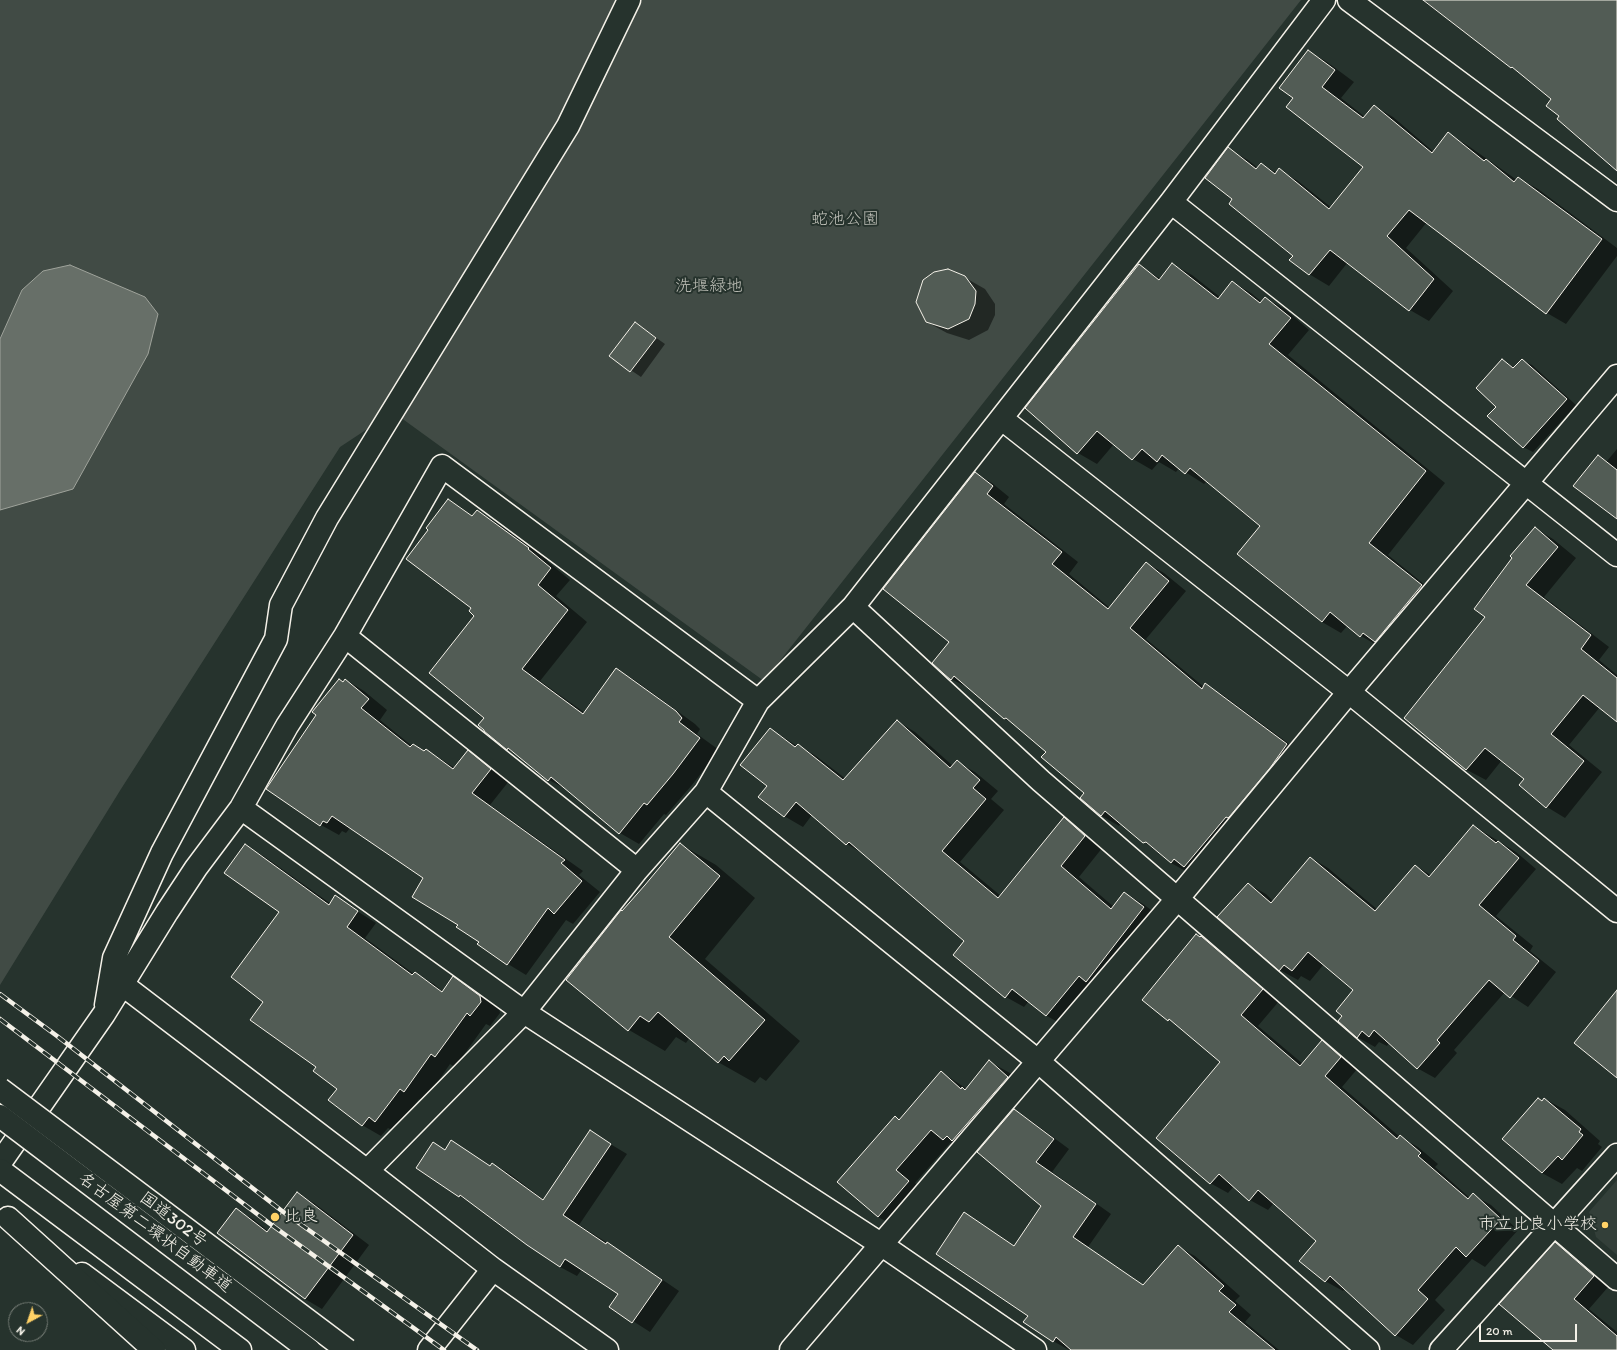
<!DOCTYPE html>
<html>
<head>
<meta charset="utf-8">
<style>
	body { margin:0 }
	#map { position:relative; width:1617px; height:1350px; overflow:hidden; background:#26332d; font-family:Itim,sans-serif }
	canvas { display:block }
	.north { position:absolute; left:8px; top:1302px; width:40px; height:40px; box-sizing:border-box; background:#26332d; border:1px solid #787f78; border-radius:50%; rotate:220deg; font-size:11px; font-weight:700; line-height:16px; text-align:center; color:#f4f1e8 }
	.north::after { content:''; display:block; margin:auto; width:14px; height:18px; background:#ffd166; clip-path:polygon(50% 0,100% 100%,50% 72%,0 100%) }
	.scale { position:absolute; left:1479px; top:1324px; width:98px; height:18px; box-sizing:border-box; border:2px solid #f4f1e8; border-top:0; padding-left:5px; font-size:12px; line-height:14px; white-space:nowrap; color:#f4f1e8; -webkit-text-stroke:3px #26332d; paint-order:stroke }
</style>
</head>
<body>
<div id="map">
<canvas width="1617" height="1350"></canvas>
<div class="north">N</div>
<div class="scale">20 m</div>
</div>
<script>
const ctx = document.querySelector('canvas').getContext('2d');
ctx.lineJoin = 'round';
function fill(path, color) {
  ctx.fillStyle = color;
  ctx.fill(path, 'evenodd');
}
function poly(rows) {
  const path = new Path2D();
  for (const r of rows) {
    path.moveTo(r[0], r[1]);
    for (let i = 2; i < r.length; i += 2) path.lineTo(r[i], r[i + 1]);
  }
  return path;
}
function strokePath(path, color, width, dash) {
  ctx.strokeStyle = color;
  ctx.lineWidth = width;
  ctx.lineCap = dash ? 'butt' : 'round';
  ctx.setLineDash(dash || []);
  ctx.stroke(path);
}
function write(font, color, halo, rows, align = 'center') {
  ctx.font = font + ' Itim,"Klee One",sans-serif';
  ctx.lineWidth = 4;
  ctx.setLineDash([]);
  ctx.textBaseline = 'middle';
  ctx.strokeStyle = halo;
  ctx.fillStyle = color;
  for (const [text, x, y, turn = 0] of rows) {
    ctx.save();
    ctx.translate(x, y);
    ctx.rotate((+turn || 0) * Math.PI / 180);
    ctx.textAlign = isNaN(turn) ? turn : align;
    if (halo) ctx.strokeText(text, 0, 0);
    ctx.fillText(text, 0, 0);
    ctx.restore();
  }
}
const built = poly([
	[1617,1180,1617,1255,1596,1237,1589,1212]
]);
const green = poly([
	[0,0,1301,0,764,681,393,412,340,447,121,789,0,985]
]);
const water = poly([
	[70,265,145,297,158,314,148,354,73,489,0,510,0,339,22,290,43,271,70,265]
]);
const shadow = poly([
	[1422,0,1617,0,1617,170,1560,116,1553,99,1520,73],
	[1308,51,1327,62,1354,82,1341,98,1365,117,1374,106,1393,117,1434,152,1448,134,1467,145,1517,180,1518,178,1538,189,1617,248,1617,256,1566,324,1547,313,1427,222,1406,248,1453,291,1429,321,1410,310,1348,262,1329,286,1309,274,1294,256,1234,199,1228,149,1248,160,1258,168,1261,164,1277,173,1279,170,1298,181,1332,208,1364,167,1294,98],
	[1172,264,1192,275,1220,297,1232,282,1251,293,1262,302,1265,298,1285,309,1309,330,1288,355,1445,483,1388,555,1440,597,1380,647,1361,636,1348,625,1341,633,1322,622,1261,526,1207,481,1204,484,1179,468,1176,472,1159,462,1152,470,1133,459,1114,444,1097,464,1078,453,1026,408,1139,266,1161,279],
	[964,277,985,289,995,304,995,315,988,330,969,340,947,333,927,322],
	[635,323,665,344,641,377,610,356],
	[1502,360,1515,368,1522,360,1532,365,1576,405,1533,452,1523,447],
	[1617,449,1617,520,1575,486,1598,456,1607,461],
	[975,473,992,483,1009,497,1004,504,1078,562,1069,574,1110,608,1146,563,1164,573,1186,591,1146,639,1204,687,1206,685,1223,695,1304,755,1189,873,1171,863,1121,823,1119,826,1102,816,1081,798,1085,792,1047,751,1016,725,1005,719,969,688,951,679,950,642],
	[448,501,473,516,477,511,496,522,548,560,547,561,570,580,556,596,587,622,540,681,585,713,617,670,636,681,695,724,700,729,697,734,719,750,692,785,666,815,664,814,639,844,620,833,568,790,549,780,518,755,507,749,476,616,473,608,430,529],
	[1535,528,1553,539,1576,558,1544,597,1609,647,1599,660,1617,675,1617,721,1600,707,1569,745,1602,772,1565,818,1547,807,1526,779,1502,760,1486,780,1467,770,1405,718,1487,617],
	[346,680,364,691,387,710,380,720,412,746,425,752,426,750,455,768,468,752,487,763,509,781,490,805,583,871,579,875,600,892,573,924,566,920,526,975,508,964,479,944,480,942,459,924,424,878,350,828,346,833,342,831,339,835,321,825,343,683],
	[897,721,915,732,953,766,957,762,975,772,998,791,991,799,1004,810,960,862,1001,896,1064,819,1082,829,1103,847,1079,877,1114,907,1125,893,1143,904,1162,918,1065,1026,1047,1016,1029,1001,1024,1007,1006,997,965,941,865,855,847,844,812,815,803,827,784,816,768,786,770,729,797,746,798,745,816,756,846,779],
	[1474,826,1516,852,1536,869,1496,916,1533,946,1530,951,1556,972,1528,1007,1505,992,1454,1050,1457,1053,1435,1078,1417,1068,1389,1043,1387,1046,1379,1042,1375,1047,1357,1037,1343,1016,1354,990,1324,964,1310,981,1301,976,1298,980,1280,970,1248,884,1266,894,1273,901,1311,858,1328,868,1378,910,1416,866,1432,876],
	[680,844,716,865,755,898,705,959,800,1041,766,1081,760,1077,755,1083,718,1062,690,1037,686,1043,676,1037,665,1051,629,1030,623,912],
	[246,846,265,857,331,904,335,897,376,923,365,938,414,974,434,984,443,992,454,978,473,989,499,1008,500,1013,490,1026,486,1024,455,1067,450,1064,424,1102,419,1099,395,1132,388,1128,381,1136,362,1125,339,1089,317,1067,265,1002,280,912],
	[1201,937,1219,947,1280,1000,1258,1026,1303,1064,1322,1041,1340,1052,1358,1068,1342,1087,1400,1137,1418,1147,1438,1164,1435,1167,1470,1198,1473,1195,1491,1205,1518,1230,1485,1267,1472,1259,1435,1300,1445,1310,1413,1345,1396,1335,1345,1289,1343,1291,1325,1281,1318,1241,1274,1203,1268,1210,1250,1200,1234,1186,1228,1193,1210,1183,1221,1062,1179,1026,1169,1020],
	[990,1062,1010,1073,1028,1089,964,1151,950,1143,915,1183,929,1194,899,1228,878,1217,839,1182,895,1117,900,1121,941,1072,967,1089],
	[1545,1099,1565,1110,1600,1141,1598,1144,1602,1147,1582,1171,1577,1168,1562,1184,1542,1173,1542,1102],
	[1014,1110,1030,1120,1069,1149,1052,1172,1111,1214,1088,1247,1144,1286,1178,1247,1195,1256,1240,1296,1235,1301,1251,1315,1245,1322,1279,1350,1073,1350,1071,1348,1069,1350,1053,1341,1029,1315,964,1213,1015,1246,1042,1206],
	[452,1142,491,1166,493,1164,510,1174,544,1200,607,1142,627,1154,579,1225,625,1254,679,1291,650,1332,611,1307,620,1293,582,1269,577,1276,560,1267,473,1204,459,1196,445,1150],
	[297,1194,314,1203,369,1245,322,1309,305,1299,236,1210,253,1219,268,1231],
	[1555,1243,1571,1252,1609,1286,1589,1309,1617,1332,1617,1350,1554,1350]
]);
const building = poly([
	[1423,0,1617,0,1617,171,1557,119,1559,116,1546,106,1551,99,1512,67,1511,68,1423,0],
	[1308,50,1335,70,1322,87,1363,118,1374,105,1432,153,1448,132,1484,161,1486,159,1514,182,1518,177,1602,239,1546,314,1409,210,1387,236,1434,279,1409,311,1330,250,1309,275,1289,260,1293,256,1229,204,1232,199,1205,178,1228,147,1256,169,1261,163,1275,174,1279,168,1329,209,1363,167,1286,107,1293,98,1279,88,1308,50],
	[1172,263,1218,299,1232,281,1260,303,1265,297,1291,318,1269,344,1426,471,1369,543,1422,585,1375,642,1363,633,1360,637,1330,612,1322,622,1237,554,1260,526,1190,468,1185,474,1162,455,1157,462,1142,449,1132,460,1097,431,1077,454,1025,408,1139,264,1159,280,1172,263],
	[948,269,965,276,976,291,975,304,969,319,948,329,926,322,916,302,923,280,934,272,948,269],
	[635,322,656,338,630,372,609,356,635,322],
	[1502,359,1513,368,1522,359,1567,399,1523,448,1487,416,1496,407,1476,388,1502,359],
	[1598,455,1617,470,1617,519,1573,486,1598,455],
	[975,472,993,486,987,494,1062,552,1052,564,1108,609,1146,562,1169,581,1130,628,1202,689,1205,683,1287,744,1270,768,1230,816,1228,818,1226,817,1184,867,1174,859,1171,863,1146,842,1143,843,1105,811,1101,816,1080,798,1084,793,1041,757,1046,752,1006,718,1004,719,954,676,951,680,944,674,932,663,949,642,883,589,975,472],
	[448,499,472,516,477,510,529,548,528,549,551,568,538,585,568,610,522,669,583,714,616,668,676,711,682,718,679,722,700,738,673,774,647,805,644,803,619,834,551,777,548,781,508,748,507,750,484,731,484,730,478,725,484,718,429,673,474,616,469,611,471,608,406,559,428,530,426,528,448,499],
	[1535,527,1558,547,1526,585,1591,635,1581,649,1617,678,1617,722,1583,695,1551,734,1584,761,1546,808,1519,785,1524,779,1485,748,1466,770,1404,718,1485,617,1474,609,1512,558,1510,556,1535,527],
	[339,679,343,682,345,679,369,699,361,708,410,747,413,744,424,751,426,749,453,769,468,750,491,769,472,793,565,860,561,863,582,881,554,914,548,908,507,965,477,944,479,942,456,927,458,925,412,897,423,878,332,816,327,823,323,821,320,826,266,789,316,715,312,712,339,679],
	[897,720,950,768,957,760,980,780,973,788,986,799,942,851,998,898,1064,817,1085,836,1061,866,1111,909,1124,892,1144,907,1086,982,1079,976,1046,1016,1012,989,1005,998,953,955,964,941,849,842,846,845,796,802,784,817,758,797,767,786,740,765,770,728,795,747,798,744,843,780,897,720],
	[1473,825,1496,843,1498,841,1519,858,1479,905,1516,936,1513,940,1539,961,1510,998,1489,980,1437,1040,1440,1043,1417,1069,1374,1030,1369,1037,1362,1031,1357,1038,1338,1021,1342,1016,1336,1011,1353,990,1308,952,1292,971,1284,965,1279,971,1217,917,1248,883,1271,903,1310,857,1375,911,1415,865,1429,877,1473,825],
	[680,843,720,876,669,937,765,1020,729,1061,724,1056,718,1063,658,1012,649,1022,640,1016,628,1031,566,980,621,910,622,911,645,885,680,843],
	[245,844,329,905,335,895,358,911,347,927,412,975,415,972,442,992,453,976,480,996,481,1002,470,1016,467,1013,435,1057,431,1054,404,1092,400,1089,375,1122,369,1117,362,1126,328,1100,337,1089,313,1071,316,1067,250,1020,263,1002,231,977,279,912,224,873,245,844],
	[1196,934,1200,937,1201,936,1263,989,1241,1015,1300,1066,1322,1040,1341,1057,1325,1076,1397,1139,1400,1135,1421,1153,1418,1156,1468,1199,1473,1193,1501,1219,1466,1257,1456,1247,1418,1290,1428,1299,1395,1336,1330,1276,1325,1282,1299,1261,1316,1241,1258,1190,1249,1201,1219,1174,1210,1184,1156,1138,1220,1062,1169,1019,1168,1021,1142,1000,1196,934],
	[1617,990,1617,1078,1574,1043,1617,990],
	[989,1060,1008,1077,952,1141,947,1136,943,1140,931,1130,896,1170,909,1181,878,1217,837,1182,895,1116,899,1120,941,1071,961,1089,962,1087,965,1090,989,1060],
	[1538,1098,1542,1101,1544,1098,1581,1129,1579,1132,1583,1135,1562,1160,1558,1156,1542,1173,1502,1139,1538,1098],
	[1014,1109,1054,1139,1036,1162,1096,1204,1073,1237,1143,1285,1178,1245,1224,1286,1219,1291,1236,1305,1229,1312,1275,1350,1071,1350,1056,1337,1053,1342,1023,1322,1028,1316,936,1254,964,1212,1014,1246,1041,1206,977,1152,1014,1109],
	[590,1130,611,1144,563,1215,606,1244,607,1242,662,1280,632,1323,609,1307,618,1294,565,1259,560,1267,527,1245,460,1195,459,1197,416,1168,433,1142,445,1150,451,1140,490,1166,492,1163,543,1200,590,1130],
	[297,1192,353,1235,305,1299,217,1233,236,1208,267,1232,297,1192],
	[1555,1242,1594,1276,1574,1299,1617,1336,1617,1350,1553,1350,1499,1304,1555,1242]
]);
const minor = poly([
	[1349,0,1617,200],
	[1171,202,1617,555],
	[1002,419,1349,692,1617,911],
	[853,607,1041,781,1617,1279],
	[345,636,637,870],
	[706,792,1039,1062,1368,1350],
	[241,808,524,1012,882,1245,1035,1350],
	[123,985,367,1171,493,1269,607,1350],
	[106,1005,114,958,162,853,276,639,281,605,327,518,568,126,629,0],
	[0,1163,104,1014,167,912,196,868,241,808,287,726,345,636,442,466,758,701],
	[367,1171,524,1012,637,870,706,792,758,701,853,607,1171,202,1324,0],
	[429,1350,493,1269],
	[791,1350,1178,898,1349,692,1617,376],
	[1441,1350,1617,1155]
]);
const trunk = poly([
	[82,1274,184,1350]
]);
const motorway = poly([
	[0,1170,240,1350],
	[8,1218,154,1350]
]);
const rail = poly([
	[0,994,57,1036,282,1211,477,1350],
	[0,1019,269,1223,444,1350]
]);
const trunkBridge = poly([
	[0,1089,347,1350]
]);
const motorwayBridge = poly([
	[0,1116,309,1350]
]);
const markers = [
	[275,1217,5,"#ffd166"],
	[1605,1225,4,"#ffd166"]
];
const parkNames = [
	["蛇池公園",845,220],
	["洗堰緑地",709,287]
];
const poiNames = [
	["比良",284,1217],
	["市立比良小学校",1597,1225,"right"]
];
const streetNames = [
	["国道302号",173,1220,37],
	["名古屋第二環状自動車道",155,1233,37]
];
fill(built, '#333f39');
fill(green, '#414b45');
fill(water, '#676f68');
strokePath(water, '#9fa39b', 1);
fill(shadow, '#0007');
fill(building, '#525c55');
strokePath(building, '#f4f1e8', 1);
strokePath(minor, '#f4f1e8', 25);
strokePath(trunk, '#f4f1e8', 25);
strokePath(motorway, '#f4f1e8', 25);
strokePath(minor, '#26332d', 22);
strokePath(trunk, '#26332d', 22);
strokePath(motorway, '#26332d', 22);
strokePath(rail, '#f4f1e8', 4.5);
strokePath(rail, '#26332d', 3, [9]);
strokePath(trunkBridge, '#f4f1e8', 25, []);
strokePath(motorwayBridge, '#f4f1e8', 25, []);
strokePath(trunkBridge, '#26332d', 22);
strokePath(motorwayBridge, '#26332d', 22);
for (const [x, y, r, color] of markers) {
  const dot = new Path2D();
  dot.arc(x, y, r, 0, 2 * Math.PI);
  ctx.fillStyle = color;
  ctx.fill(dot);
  strokePath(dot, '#26332d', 1.5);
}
write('17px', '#bebfb7', '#26332d', parkNames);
write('17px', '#f4f1e8', '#26332d', poiNames, 'left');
write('17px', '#f4f1e8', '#26332d', streetNames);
</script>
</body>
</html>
